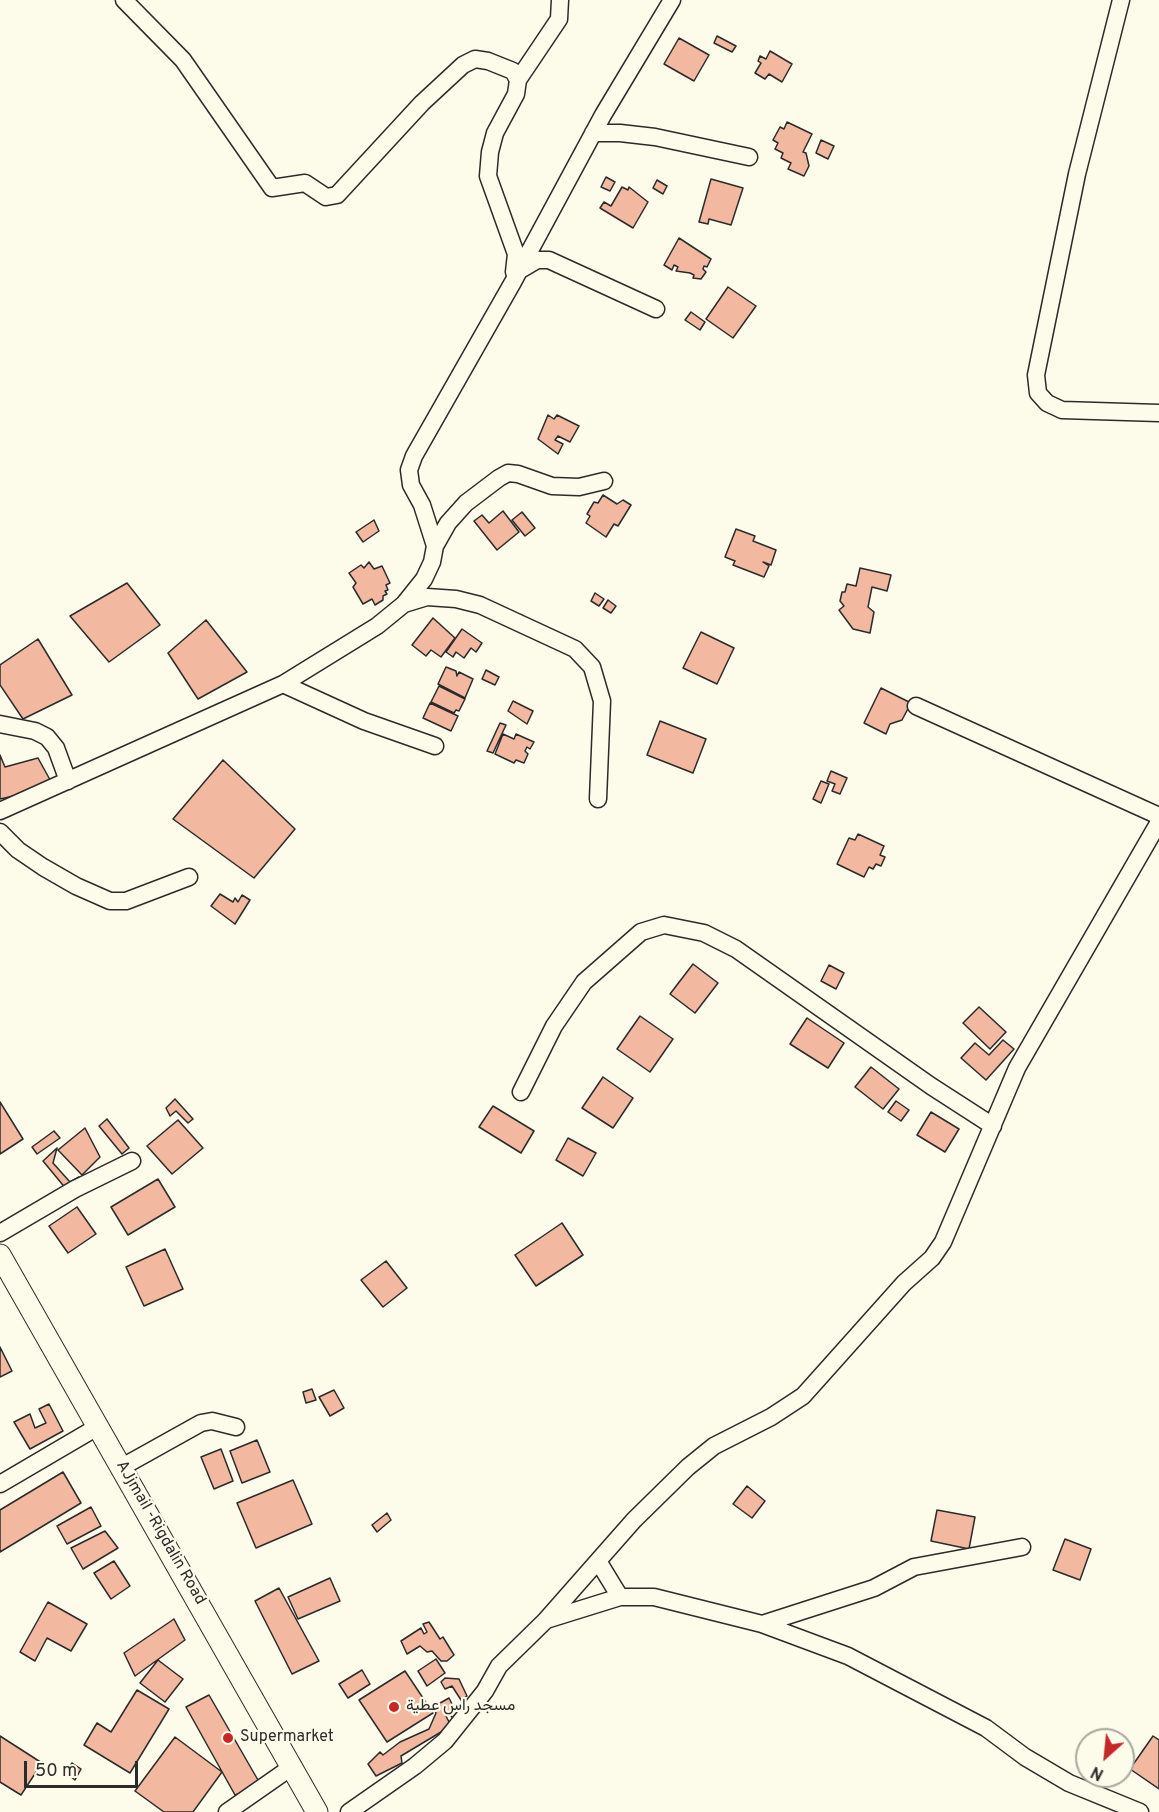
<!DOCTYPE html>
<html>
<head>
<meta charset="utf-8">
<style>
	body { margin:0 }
	#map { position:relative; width:1159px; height:1812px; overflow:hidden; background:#fdfbea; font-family:Overpass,sans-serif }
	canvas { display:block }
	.north { position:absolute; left:1075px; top:1728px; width:60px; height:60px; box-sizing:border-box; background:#fdfbea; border:2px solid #a9a89e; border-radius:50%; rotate:207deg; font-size:16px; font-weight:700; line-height:24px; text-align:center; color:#2b2b2b }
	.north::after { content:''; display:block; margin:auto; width:21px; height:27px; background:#c62828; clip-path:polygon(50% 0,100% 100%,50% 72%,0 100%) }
	.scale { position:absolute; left:24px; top:1761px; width:114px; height:27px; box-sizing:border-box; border:3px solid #2b2b2b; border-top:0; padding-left:8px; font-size:18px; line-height:21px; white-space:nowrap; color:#2b2b2b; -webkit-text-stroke:4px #fdfbea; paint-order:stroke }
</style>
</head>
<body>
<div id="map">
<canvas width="1159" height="1812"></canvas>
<div class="north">N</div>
<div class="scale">50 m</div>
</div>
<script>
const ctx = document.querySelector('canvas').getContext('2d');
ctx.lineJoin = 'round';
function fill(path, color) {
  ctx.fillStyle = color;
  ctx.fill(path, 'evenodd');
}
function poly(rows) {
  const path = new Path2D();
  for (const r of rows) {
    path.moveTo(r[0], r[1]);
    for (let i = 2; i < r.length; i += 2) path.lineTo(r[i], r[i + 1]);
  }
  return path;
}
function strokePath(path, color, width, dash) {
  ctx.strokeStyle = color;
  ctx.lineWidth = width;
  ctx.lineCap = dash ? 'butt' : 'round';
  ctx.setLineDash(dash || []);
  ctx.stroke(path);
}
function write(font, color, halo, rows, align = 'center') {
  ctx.font = font + ' Overpass,Vazirmatn,sans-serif';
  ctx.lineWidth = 4.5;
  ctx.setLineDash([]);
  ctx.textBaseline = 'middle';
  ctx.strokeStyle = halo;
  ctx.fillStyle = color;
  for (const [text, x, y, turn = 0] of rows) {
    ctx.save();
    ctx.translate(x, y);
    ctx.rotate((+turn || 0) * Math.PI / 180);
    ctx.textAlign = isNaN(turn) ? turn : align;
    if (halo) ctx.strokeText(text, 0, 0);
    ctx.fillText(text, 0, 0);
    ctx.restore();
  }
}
const building = poly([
	[717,36,736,46,732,52,714,43,717,36],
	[679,38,709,55,694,81,664,64,679,38],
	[770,51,792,64,782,82,769,74,765,79,755,73,761,63,758,61,760,56,766,59,770,51],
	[787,122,812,134,803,152,806,153,809,166,804,176,788,169,791,163,781,158,783,153,775,149,778,143,773,140,780,127,784,129,787,122],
	[821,140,834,146,828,159,816,153,821,140],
	[606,177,615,182,610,191,601,187,606,177],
	[711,179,743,188,731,225,709,219,708,224,699,222,711,179],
	[657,180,667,186,663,194,653,188,657,180],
	[622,187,628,190,629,187,648,202,633,228,600,208,604,202,611,206,622,187],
	[679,238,711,259,707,267,704,266,703,269,706,272,701,279,693,278,694,275,690,273,676,271,678,267,674,265,672,270,664,265,679,238],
	[728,287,756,306,733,338,706,319,728,287],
	[691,312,705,322,700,330,685,320,691,312],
	[548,415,554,419,557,415,579,426,570,442,558,436,555,440,563,444,558,454,538,439,548,415],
	[603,495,617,504,623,500,631,505,618,526,614,524,606,537,586,523,590,516,587,514,594,502,598,503,603,495],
	[503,511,519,532,497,550,474,521,482,515,489,523,503,511],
	[522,512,535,528,525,536,512,520,522,512],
	[374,520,379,531,363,542,356,532,374,520],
	[736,529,755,536,753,541,776,550,771,565,763,562,769,566,764,577,733,565,735,561,725,557,736,529],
	[369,562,374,569,382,566,390,583,386,585,388,590,385,591,387,594,383,596,383,600,375,605,372,599,363,604,353,587,356,583,349,573,361,565,364,568,369,562],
	[860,568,891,575,887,591,872,587,868,607,874,612,870,633,853,629,839,610,844,606,840,601,842,592,845,592,847,584,856,586,860,568],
	[127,583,160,625,109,662,70,616,127,583],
	[595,593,604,599,599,606,591,601,595,593],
	[608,600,616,606,611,613,603,608,608,600],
	[433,618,455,638,441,657,431,650,426,656,412,645,433,618],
	[206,620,247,672,198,699,168,653,206,620],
	[462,629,482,643,476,652,471,648,464,658,456,652,453,657,446,652,462,629],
	[701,632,734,648,717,684,683,668,701,632],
	[38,639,72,695,23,719,0,685,0,665,38,639],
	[446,667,456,671,457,676,459,672,473,679,465,698,438,684,446,667],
	[486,670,499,677,495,685,482,679,486,670],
	[439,686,465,699,459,711,456,710,454,713,431,702,439,686],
	[881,688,911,703,902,720,890,724,886,734,864,723,881,688],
	[513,701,533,711,527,724,508,711,513,701],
	[430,703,458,716,451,731,423,718,430,703],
	[660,721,706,739,693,773,647,755,660,721],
	[500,723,506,725,493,753,487,751,500,723],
	[503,734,514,739,516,734,534,742,530,749,527,747,525,751,528,754,524,763,516,760,514,763,495,754,503,734],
	[0,755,5,767,38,758,54,787,0,799,0,755],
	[223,760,295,829,254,878,173,819,223,760],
	[831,771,847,778,840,794,832,791,835,784,827,781,831,771],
	[821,781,829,784,821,803,813,799,821,781],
	[858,834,884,846,880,855,885,857,881,866,876,864,873,869,869,867,864,877,837,864,849,838,855,840,858,834],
	[220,894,233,902,235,898,238,902,242,895,250,900,235,924,211,906,220,894],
	[693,964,718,983,695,1013,670,994,693,964],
	[829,965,844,973,836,989,821,981,829,965],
	[979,1007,1006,1032,990,1049,963,1023,979,1007],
	[640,1016,673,1039,650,1072,617,1049,640,1016],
	[807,1018,844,1043,828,1068,790,1044,807,1018],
	[1003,1040,1014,1049,986,1080,961,1058,975,1043,989,1055,1003,1040],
	[871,1067,899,1089,883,1109,855,1087,871,1067],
	[603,1077,633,1098,613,1128,582,1108,603,1077],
	[175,1099,193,1119,188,1123,176,1111,170,1116,166,1108,175,1099],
	[896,1101,909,1110,901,1121,888,1112,896,1101],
	[0,1102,23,1139,0,1154,0,1102],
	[493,1106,534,1131,521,1153,479,1127,493,1106],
	[931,1112,959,1129,945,1152,917,1135,931,1112],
	[107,1119,129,1148,122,1154,99,1126,107,1119],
	[178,1120,203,1148,172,1174,147,1146,178,1120],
	[85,1128,100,1157,82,1175,58,1150,85,1128],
	[54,1131,60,1138,37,1154,32,1147,54,1131],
	[568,1138,596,1153,583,1176,556,1160,568,1138],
	[57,1148,53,1163,70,1182,79,1177,82,1182,67,1190,43,1161,57,1148],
	[158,1179,175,1207,128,1235,111,1207,158,1179],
	[77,1207,96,1234,68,1253,49,1226,77,1207],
	[562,1223,583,1255,536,1286,515,1255,562,1223],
	[165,1249,183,1289,144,1306,126,1267,165,1249],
	[386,1261,407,1288,383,1307,361,1280,386,1261],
	[0,1347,12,1371,0,1377,0,1347],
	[312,1389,316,1400,306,1403,303,1392,312,1389],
	[334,1390,344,1408,330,1416,319,1397,334,1390],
	[49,1404,63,1431,30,1449,14,1422,30,1414,35,1428,46,1423,39,1409,49,1404],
	[257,1440,270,1472,242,1483,230,1451,257,1440],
	[221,1449,233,1481,214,1489,201,1457,221,1449],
	[63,1472,81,1503,0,1552,0,1510,63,1472],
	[293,1480,312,1524,256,1548,237,1503,293,1480],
	[747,1486,765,1501,752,1518,733,1504,747,1486],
	[91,1507,101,1526,67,1544,57,1526,91,1507],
	[937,1510,975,1517,969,1549,931,1541,937,1510],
	[387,1513,391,1520,377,1532,372,1525,387,1513],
	[105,1531,118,1548,83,1569,71,1548,105,1531],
	[1065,1539,1091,1549,1080,1580,1053,1570,1065,1539],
	[114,1561,130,1586,111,1599,94,1573,114,1561],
	[330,1578,340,1601,298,1619,288,1597,330,1578],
	[279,1588,319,1661,292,1674,255,1601,279,1588],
	[48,1602,87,1624,71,1651,47,1638,35,1661,20,1652,48,1602],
	[174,1619,185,1640,135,1676,124,1653,174,1619],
	[429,1622,440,1639,443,1637,454,1655,447,1661,441,1661,432,1651,427,1652,420,1646,407,1654,401,1641,421,1628,424,1634,427,1632,423,1624,429,1622],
	[436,1659,445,1673,427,1686,418,1671,436,1659],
	[158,1660,183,1679,165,1702,140,1683,158,1660],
	[362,1670,370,1684,348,1698,339,1684,362,1670],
	[405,1671,433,1713,387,1742,359,1700,405,1671],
	[445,1678,459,1679,467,1696,461,1700,452,1686,445,1689,441,1682,445,1678],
	[137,1690,169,1709,130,1773,84,1745,97,1723,111,1732,137,1690],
	[209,1695,262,1787,235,1795,186,1707,209,1695],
	[449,1698,454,1708,469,1698,454,1720,449,1713,446,1716,451,1726,401,1756,402,1763,376,1776,368,1764,380,1752,383,1755,400,1742,429,1729,436,1713,433,1707,449,1698],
	[0,1736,42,1763,21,1795,0,1782,0,1736],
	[1153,1736,1159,1740,1159,1789,1130,1769,1153,1736],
	[175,1737,222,1772,193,1812,164,1812,135,1791,175,1737],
	[72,1763,81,1769,75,1780,66,1773,72,1763]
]);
const minor = poly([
	[124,0,183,60,272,188,305,183,326,197,337,195,422,103,463,65,475,59,488,61,513,71,518,80],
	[1121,0,1077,174,1036,375,1038,393,1047,403,1062,410,1159,413],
	[593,133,620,133,655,137,749,157],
	[520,270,537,260,549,260,656,309],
	[514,272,516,254,488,176,490,152,495,133,516,94,518,80,559,19,560,0],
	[435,546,422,505,411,485,409,470,414,456,513,282,603,115,672,0],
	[404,604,427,597,456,599,480,605,575,649,592,667,602,701,598,799],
	[283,684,364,721,435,746],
	[916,706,1159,816],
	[0,724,35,731,47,737,56,748,68,781],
	[0,811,283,684,377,626,404,604,424,579,432,562,435,546,448,523,466,503,499,478,508,473,518,474,552,486,579,487,604,481],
	[0,832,18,850,43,867,76,886,110,901,126,901,189,877],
	[521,1092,554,1026,584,982,641,932,664,925,704,933,736,949,931,1086,993,1126],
	[0,1233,75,1189,132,1161],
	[122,1467,201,1423,212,1421,236,1427],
	[0,1484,99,1426],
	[598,1561,620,1597],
	[546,1620,620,1597,654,1597,762,1624,848,1656,986,1728,1025,1757,1069,1783,1140,1812],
	[762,1624,874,1588,914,1567,1022,1547],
	[227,1812,293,1766],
	[349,1812,415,1766,445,1741,485,1691,499,1666,545,1621,634,1520,688,1467,714,1446,771,1417,803,1396,904,1283,932,1258,943,1242,1017,1068,1159,822]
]);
const major = poly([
	[0,1255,317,1812]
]);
const markers = [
	[394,1707,6,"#c62828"],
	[228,1738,6,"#c62828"]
];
const streetNames = [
	["AJjmail -Rigdalin Road",160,1533,60]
];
const poiNames = [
	["مسجد راس عطية",406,1707],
	["Supermarket",240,1738]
];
fill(building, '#f2b8a0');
strokePath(building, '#2b2b2b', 1.5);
strokePath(minor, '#2b2b2b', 19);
strokePath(major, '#2b2b2b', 23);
strokePath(minor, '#fdfbea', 16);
strokePath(major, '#fdfbea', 21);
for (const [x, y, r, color] of markers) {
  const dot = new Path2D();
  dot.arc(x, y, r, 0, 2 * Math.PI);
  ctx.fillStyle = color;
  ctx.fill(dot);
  strokePath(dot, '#fdfbea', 2);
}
write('16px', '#2b2b2b', '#fdfbea', streetNames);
write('16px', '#2b2b2b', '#fdfbea', poiNames, 'left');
</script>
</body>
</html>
